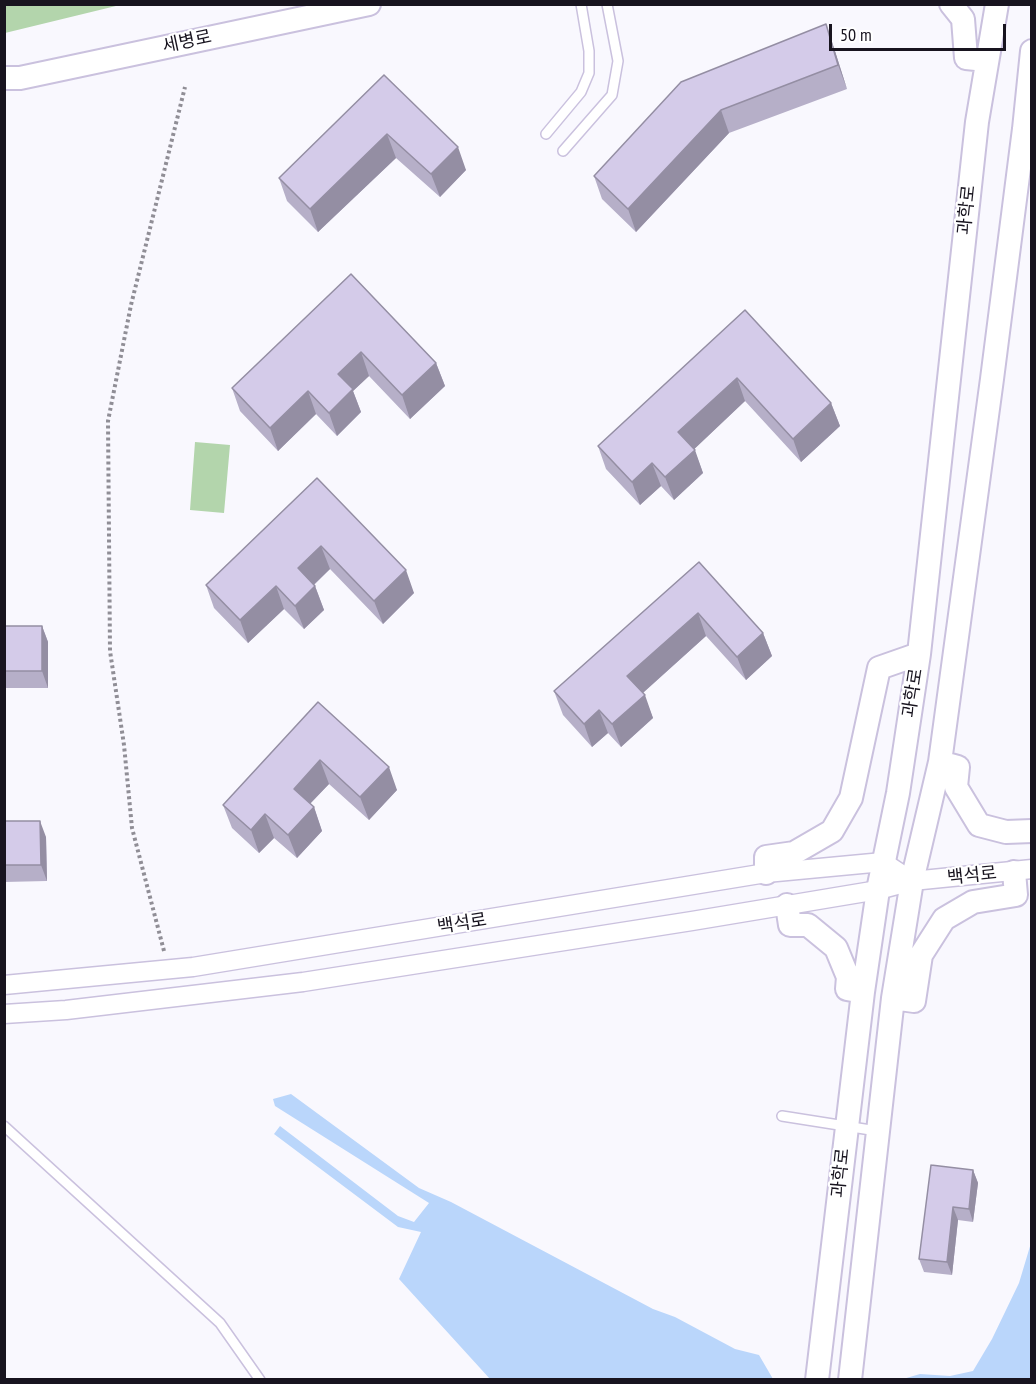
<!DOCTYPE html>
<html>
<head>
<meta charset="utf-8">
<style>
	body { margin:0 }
	#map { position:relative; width:1036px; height:1384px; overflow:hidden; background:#f9f8fe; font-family:"PT Sans Narrow",sans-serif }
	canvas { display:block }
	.frame { position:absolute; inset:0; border:6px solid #18141f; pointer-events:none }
	.scale { position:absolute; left:829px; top:24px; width:177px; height:27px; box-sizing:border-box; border:3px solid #18141f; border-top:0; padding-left:8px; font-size:18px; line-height:21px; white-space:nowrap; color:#18141f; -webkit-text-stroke:4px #fff; paint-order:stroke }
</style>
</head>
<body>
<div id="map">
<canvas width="1036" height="1384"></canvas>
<div class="frame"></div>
<div class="scale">50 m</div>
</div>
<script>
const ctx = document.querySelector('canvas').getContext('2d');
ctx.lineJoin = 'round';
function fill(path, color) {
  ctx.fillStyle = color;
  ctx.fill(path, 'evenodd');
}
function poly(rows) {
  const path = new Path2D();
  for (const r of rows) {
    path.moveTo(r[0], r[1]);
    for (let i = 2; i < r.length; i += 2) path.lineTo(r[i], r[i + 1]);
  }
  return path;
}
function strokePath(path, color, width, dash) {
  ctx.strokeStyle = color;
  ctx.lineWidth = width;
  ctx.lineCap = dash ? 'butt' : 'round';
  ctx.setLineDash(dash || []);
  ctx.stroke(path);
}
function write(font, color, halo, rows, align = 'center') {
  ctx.font = font + ' "PT Sans Narrow","Noto Sans KR",sans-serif';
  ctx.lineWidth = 4.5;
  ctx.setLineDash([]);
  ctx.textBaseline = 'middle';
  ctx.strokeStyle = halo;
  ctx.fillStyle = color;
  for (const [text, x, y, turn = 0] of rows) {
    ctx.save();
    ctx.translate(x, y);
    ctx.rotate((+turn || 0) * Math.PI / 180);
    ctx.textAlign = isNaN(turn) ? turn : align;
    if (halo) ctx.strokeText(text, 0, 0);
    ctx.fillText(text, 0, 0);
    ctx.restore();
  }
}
const green = poly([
	[5,4,120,4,120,5,5,33],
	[195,442,230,445,224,513,190,510]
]);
const water = poly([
	[291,1094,419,1188,451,1202,653,1309,675,1317,735,1349,759,1355,773,1379,490,1379,399,1279,421,1232,398,1227,274,1134,280,1126,398,1216,414,1222,429,1203,275,1106,273,1099],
	[1031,1243,1031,1379,903,1379,920,1374,950,1376,973,1371,992,1339,1019,1283]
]);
const path = poly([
	[164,951,132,828,124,745,110,651,108,421,131,305,185,87]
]);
const service = poly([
	[546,134,581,92,589,73,589,51,581,4],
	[563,151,612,95,618,61,607,4],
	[782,1116,877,1131],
	[4,1126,220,1323,260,1380]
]);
const minor = poly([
	[4,985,193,967,766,873,883,862,912,881],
	[4,1014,66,1010,303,982,692,921,878,890,912,881,1032,869]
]);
const tertiary = poly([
	[951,4,963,19,966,58,986,60],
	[4,78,20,78,369,4],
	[940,762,958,767,956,787,979,825,1006,832,1032,831],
	[766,873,766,857,794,853,832,831,851,798,879,668,919,654],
	[787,905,790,925,808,925,836,948,848,977,847,989,863,992],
	[893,998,914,1001,921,955,944,919,973,902,1016,895,1014,872],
	[817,1380,863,992,878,890,898,793,919,654,977,122,997,4],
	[850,1380,893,998,912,881,940,762,992,379,1024,129,1032,51]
]);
const wall = poly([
	[834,48,847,89,729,133,636,232,602,199,594,176],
	[384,75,466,170,440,197,396,158,318,232,287,201,279,178],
	[351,274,436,363,445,386,410,419,369,376,353,391,361,412,337,436,316,414,278,451,240,411,232,388],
	[745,310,831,403,840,426,801,462,745,401,694,449,703,473,674,500,661,486,640,505,606,469,598,446],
	[317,478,414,593,383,624,330,569,314,585,315,586,324,610,304,629,284,609,248,643,214,608,206,585],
	[699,562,763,633,772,656,746,680,706,636,643,693,653,718,621,747,608,733,592,747,563,715,554,691],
	[4,626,42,626,48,642,48,688,4,688],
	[318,702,397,790,369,820,329,784,310,804,314,807,322,831,297,858,274,838,259,853,232,828,223,805],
	[4,821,46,837,47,881,4,882],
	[973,1170,978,1183,973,1222,958,1220,952,1275,924,1272,919,1259]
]);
const shadedWall = poly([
	[826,24,834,48,847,89,838,65],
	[721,110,729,133,636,232,628,209],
	[387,134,396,158,318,232,310,209],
	[458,147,466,170,440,197,431,174],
	[361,352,369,376,353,391,361,412,337,436,329,413,338,374],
	[436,363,445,386,410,419,402,395],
	[737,378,745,401,687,456,678,432],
	[308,391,316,414,278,451,270,428],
	[831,403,840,426,801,462,793,439],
	[695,450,703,473,674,500,665,477],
	[652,463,661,486,640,505,632,482],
	[321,546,330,569,306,592,298,568],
	[406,570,414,593,383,624,374,601],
	[276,586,284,609,248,643,240,620],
	[315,586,324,610,304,629,295,606],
	[698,613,706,636,636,699,627,676],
	[42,626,48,642,48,688,42,671],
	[763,633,772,656,746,680,737,657],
	[645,695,653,718,621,747,612,724],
	[599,710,608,733,592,747,584,724],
	[320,760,329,784,302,812,294,789],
	[389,767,397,790,369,820,360,797],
	[314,807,322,831,297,858,288,835],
	[265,814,274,838,259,853,251,830],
	[40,821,46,837,47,881,41,865],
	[973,1170,978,1183,973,1222,969,1209],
	[953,1207,958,1220,952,1275,947,1262]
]);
const building = poly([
	[826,24,838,65,721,110,628,209,594,176,681,82,826,24],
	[384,75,458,147,431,174,387,134,310,209,279,178,384,75],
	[351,274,436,363,402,395,361,352,338,374,353,389,329,413,308,391,270,428,232,388,351,274],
	[745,310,831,403,793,439,737,378,678,432,695,450,665,477,652,463,632,482,598,446,745,310],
	[317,478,406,570,374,601,321,546,298,568,315,586,295,606,276,586,240,620,206,585,317,478],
	[699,562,763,633,737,657,698,613,627,676,645,695,612,724,599,710,584,724,554,691,699,562],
	[4,626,42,626,42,671,4,671,4,626],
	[318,702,389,767,360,797,320,760,294,789,314,807,288,835,265,814,251,830,223,805,318,702],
	[4,821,40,821,41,865,4,865,4,821],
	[931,1165,973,1170,969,1209,953,1207,947,1262,919,1259,931,1165]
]);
const streetNames = [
	["세병로",187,42,-12],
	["과학로",967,210,-84],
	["과학로",913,693,-81],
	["백석로",972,876,-6],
	["백석로",462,924,-9],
	["과학로",841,1173,-84]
];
fill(green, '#b3d5ac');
fill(water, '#bad6fb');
strokePath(service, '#cac1de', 12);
strokePath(minor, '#cac1de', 21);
strokePath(tertiary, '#cac1de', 26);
strokePath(path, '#908e96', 4, [3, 3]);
strokePath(service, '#fff', 9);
strokePath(minor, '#fff', 18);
strokePath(tertiary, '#fff', 22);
fill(wall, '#b6afc8');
fill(shadedWall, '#948ea3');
fill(building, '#d4cbe9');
strokePath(building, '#948ea3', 1.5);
write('18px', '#18141f', '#fff', streetNames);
</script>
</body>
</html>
